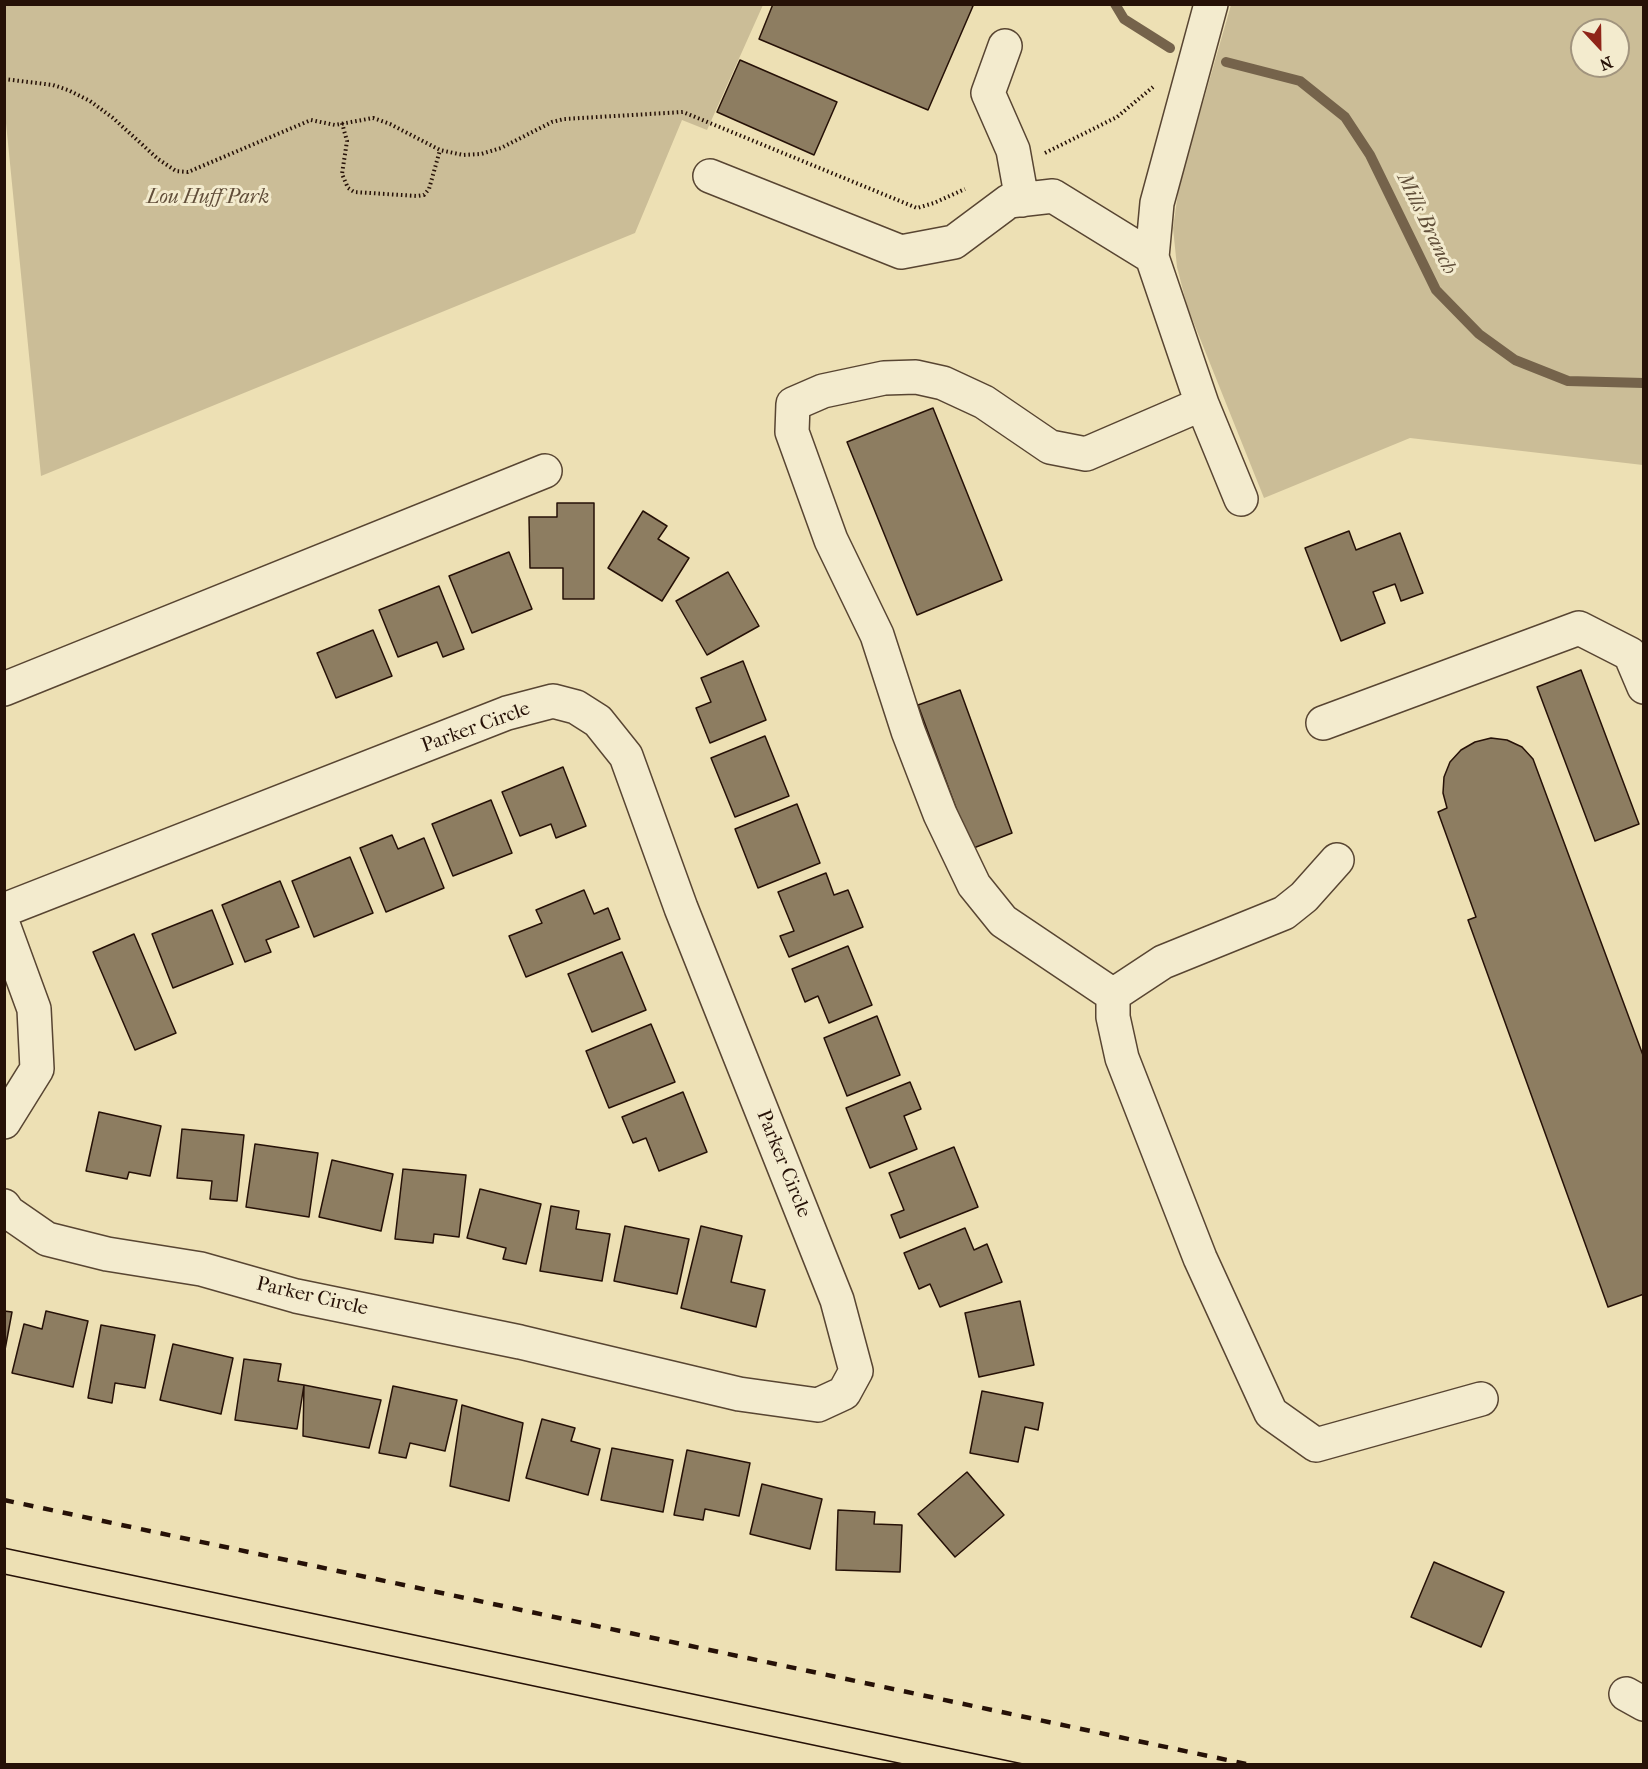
<!DOCTYPE html>
<html>
<head>
<meta charset="utf-8">
<style>
	body { margin:0 }
	#map { position:relative; width:1648px; height:1769px; overflow:hidden; background:#ede0b4; font-family:"IM FELL French Canon",serif }
	canvas { display:block }
	.frame { position:absolute; inset:0; border:6px solid #261107; pointer-events:none }
	.north { position:absolute; left:1570px; top:18px; width:60px; height:60px; box-sizing:border-box; background:#f3ebce; border:2px solid #a1947e; border-radius:50%; rotate:158deg; font-size:16px; font-weight:700; line-height:24px; text-align:center; color:#261107 }
	.north::after { content:''; display:block; margin:auto; width:21px; height:27px; background:#8f2418; clip-path:polygon(50% 0,100% 100%,50% 72%,0 100%) }
</style>
</head>
<body>
<div id="map">
<canvas width="1648" height="1769"></canvas>
<div class="frame"></div>
<div class="north">N</div>
</div>
<script>
const ctx = document.querySelector('canvas').getContext('2d');
ctx.lineJoin = 'round';
function fill(path, color) {
  ctx.fillStyle = color;
  ctx.fill(path, 'evenodd');
}
function poly(rows) {
  const path = new Path2D();
  for (const r of rows) {
    path.moveTo(r[0], r[1]);
    for (let i = 2; i < r.length; i += 2) path.lineTo(r[i], r[i + 1]);
  }
  return path;
}
function strokePath(path, color, width, dash) {
  ctx.strokeStyle = color;
  ctx.lineWidth = width;
  ctx.lineCap = dash ? 'butt' : 'round';
  ctx.setLineDash(dash || []);
  ctx.stroke(path);
}
function write(font, color, halo, rows, align = 'center') {
  ctx.font = font + ' "IM FELL French Canon",serif';
  ctx.lineWidth = 6;
  ctx.setLineDash([]);
  ctx.textBaseline = 'middle';
  ctx.strokeStyle = halo;
  ctx.fillStyle = color;
  for (const [text, x, y, turn = 0] of rows) {
    ctx.save();
    ctx.translate(x, y);
    ctx.rotate((+turn || 0) * Math.PI / 180);
    ctx.textAlign = isNaN(turn) ? turn : align;
    if (halo) ctx.strokeText(text, 0, 0);
    ctx.fillText(text, 0, 0);
    ctx.restore();
  }
}
const green = poly([
	[4,5,5,4,763,5,707,130,682,120,635,233,41,476,5,113],
	[1231,5,1643,5,1643,465,1410,438,1264,498,1187,306,1177,267,1173,228,1179,186],
	[1582,30,1618,30,1618,66,1582,66]
]);
const stream = poly([
	[1115,4,1124,19,1170,48],
	[1226,62,1300,81,1345,117,1370,155,1436,290,1479,334,1515,360,1568,381,1644,383]
]);
const building = poly([
	[773,4,969,4,973,6,928,110,759,39,773,4],
	[740,60,837,102,814,155,717,112,740,60],
	[933,408,1002,580,917,615,847,442,933,408],
	[557,503,594,503,594,599,563,599,563,568,530,568,529,517,557,517,557,503],
	[643,511,667,526,658,539,689,558,662,601,608,568,643,511],
	[1349,531,1356,550,1400,533,1423,593,1401,601,1395,584,1373,592,1385,623,1341,641,1305,548,1349,531],
	[509,552,532,609,472,633,449,576,509,552],
	[728,572,759,626,707,655,676,601,728,572],
	[439,586,464,649,443,657,437,642,398,657,379,610,439,586],
	[373,630,392,676,336,698,317,653,373,630],
	[743,661,766,720,710,743,696,708,711,702,701,678,743,661],
	[1581,670,1639,824,1595,841,1537,687,1581,670],
	[960,690,1012,833,971,849,918,705,960,690],
	[765,736,789,796,735,817,711,758,765,736],
	[1491,738,1507,740,1522,747,1533,759,1644,1058,1644,1294,1608,1307,1468,920,1476,917,1438,812,1447,808,1443,793,1444,777,1450,762,1461,750,1475,742,1491,738],
	[563,767,586,826,556,838,551,824,520,836,502,792,563,767],
	[491,800,512,853,453,876,432,824,491,800],
	[797,804,820,863,758,888,735,829,797,804],
	[392,835,398,849,424,838,444,888,386,912,360,848,392,835],
	[350,857,373,913,314,937,292,881,350,857],
	[826,873,834,895,848,890,863,927,789,957,780,936,794,931,778,892,826,873],
	[280,881,299,927,266,940,271,952,245,962,222,905,280,881],
	[584,890,594,914,608,908,620,939,526,977,509,936,542,923,536,910,584,890],
	[212,910,233,964,173,988,152,934,212,910],
	[134,934,176,1033,135,1050,93,952,134,934],
	[848,946,872,1005,829,1023,818,996,805,1002,792,969,848,946],
	[622,952,646,1010,592,1032,568,974,622,952],
	[877,1016,900,1075,847,1096,824,1038,877,1016],
	[651,1024,675,1082,609,1108,586,1051,651,1024],
	[910,1082,921,1109,904,1116,917,1149,870,1168,846,1108,910,1082],
	[683,1092,707,1152,659,1171,646,1138,633,1143,622,1117,683,1092],
	[99,1112,161,1126,150,1176,129,1172,127,1179,86,1171,99,1112],
	[182,1129,244,1135,237,1201,210,1199,212,1181,177,1178,182,1129],
	[255,1144,318,1153,309,1217,246,1207,255,1144],
	[954,1147,978,1207,900,1238,891,1215,904,1210,889,1173,954,1147],
	[332,1160,393,1174,381,1231,319,1217,332,1160],
	[403,1169,466,1175,459,1237,434,1234,433,1243,395,1239,403,1169],
	[480,1189,541,1204,526,1264,503,1259,506,1248,467,1238,480,1189],
	[551,1206,579,1211,576,1229,610,1234,602,1281,540,1271,551,1206],
	[625,1226,689,1239,677,1294,614,1281,625,1226],
	[701,1226,742,1236,731,1282,765,1290,756,1327,681,1308,701,1226],
	[965,1228,974,1250,987,1244,1002,1282,940,1307,930,1284,919,1289,904,1253,965,1228],
	[1020,1301,1034,1365,979,1377,965,1313,1020,1301],
	[4,1311,12,1312,4,1355,4,1311],
	[46,1311,88,1321,73,1387,12,1373,24,1324,42,1329,46,1311],
	[101,1325,155,1335,145,1388,115,1383,112,1403,88,1398,101,1325],
	[173,1344,233,1358,221,1414,160,1400,173,1344],
	[244,1359,281,1364,278,1381,304,1385,297,1429,235,1420,244,1359],
	[304,1385,381,1400,369,1448,303,1436,304,1385],
	[393,1386,457,1400,445,1451,410,1443,406,1458,379,1453,393,1386],
	[982,1391,1043,1403,1038,1430,1025,1427,1018,1462,970,1453,982,1391],
	[462,1405,523,1423,509,1501,450,1486,462,1405],
	[542,1419,575,1428,571,1441,600,1449,588,1495,526,1478,542,1419],
	[612,1448,673,1460,663,1512,601,1500,612,1448],
	[687,1450,750,1463,739,1516,705,1509,703,1520,674,1515,687,1450],
	[967,1472,1004,1515,955,1557,918,1514,967,1472],
	[762,1484,822,1499,810,1549,750,1534,762,1484],
	[838,1510,875,1512,874,1524,902,1525,900,1572,836,1570,838,1510],
	[1434,1562,1504,1592,1481,1647,1411,1617,1434,1562]
]);
const path = poly([
	[4,79,53,85,68,90,90,101,113,118,158,159,176,171,188,172,311,120,335,125,373,118,390,124,440,150,463,155,481,154,501,148,552,122,564,119,683,112,917,208,934,203,965,189],
	[342,123,347,141,342,174,348,188,354,192,417,196,424,195,429,189,440,150],
	[1045,153,1117,117,1153,87]
]);
const minor = poly([
	[1211,4,1157,203,1152,257,1202,404,1241,499],
	[1005,46,988,93,1013,150,1022,200],
	[710,176,901,252,954,242,1009,201,1053,196,1152,257],
	[4,689,545,471],
	[1323,723,1579,628,1630,654,1644,687],
	[1337,860,1304,897,1284,913,1163,962,1113,995,1113,1017,1122,1058,1200,1258,1271,1413,1316,1445,1481,1399],
	[4,910,507,713,553,701,576,707,598,721,626,756,681,908,837,1300,856,1371,844,1393,818,1405,739,1394,520,1342,296,1296,201,1269,107,1254,47,1239,8,1212,4,1206],
	[4,927,34,1009,37,1069,4,1122],
	[1113,995,1003,921,974,885,940,814,908,731,877,635,831,540,792,432,793,404,823,391,884,378,916,377,943,383,984,402,1050,447,1086,454,1202,404],
	[1626,1694,1644,1704]
]);
const tram = poly([
	[4,1548,1023,1764],
	[4,1574,903,1764]
]);
const rail = poly([
	[4,1500,1246,1764]
]);
const parkNames = [
	["Lou Huff Park",208,198]
];
const streetNames = [
	["Parker Circle",476,728,-20],
	["Parker Circle",783,1164,68],
	["Parker Circle",312,1297,13]
];
const waterNames = [
	["Mills Branch",1426,224,64]
];
fill(green, '#cbbd97');
strokePath(stream, '#75634b', 10);
fill(building, '#8d7d61');
strokePath(building, '#261107', 1.5);
strokePath(minor, '#584532', 36);
strokePath(path, '#261107', 4, [1.5, 3]);
strokePath(minor, '#f3ebce', 33);
strokePath(tram, '#261107', 1.5);
strokePath(rail, '#261107', 4.5, [10, 10]);
write('italic 20px', '#604d39', '#f3ebce', parkNames);
write('20px', '#261107', '#f3ebce', streetNames);
write('italic 21px', '#614f3a', '#f3ebce', waterNames);
</script>
</body>
</html>
